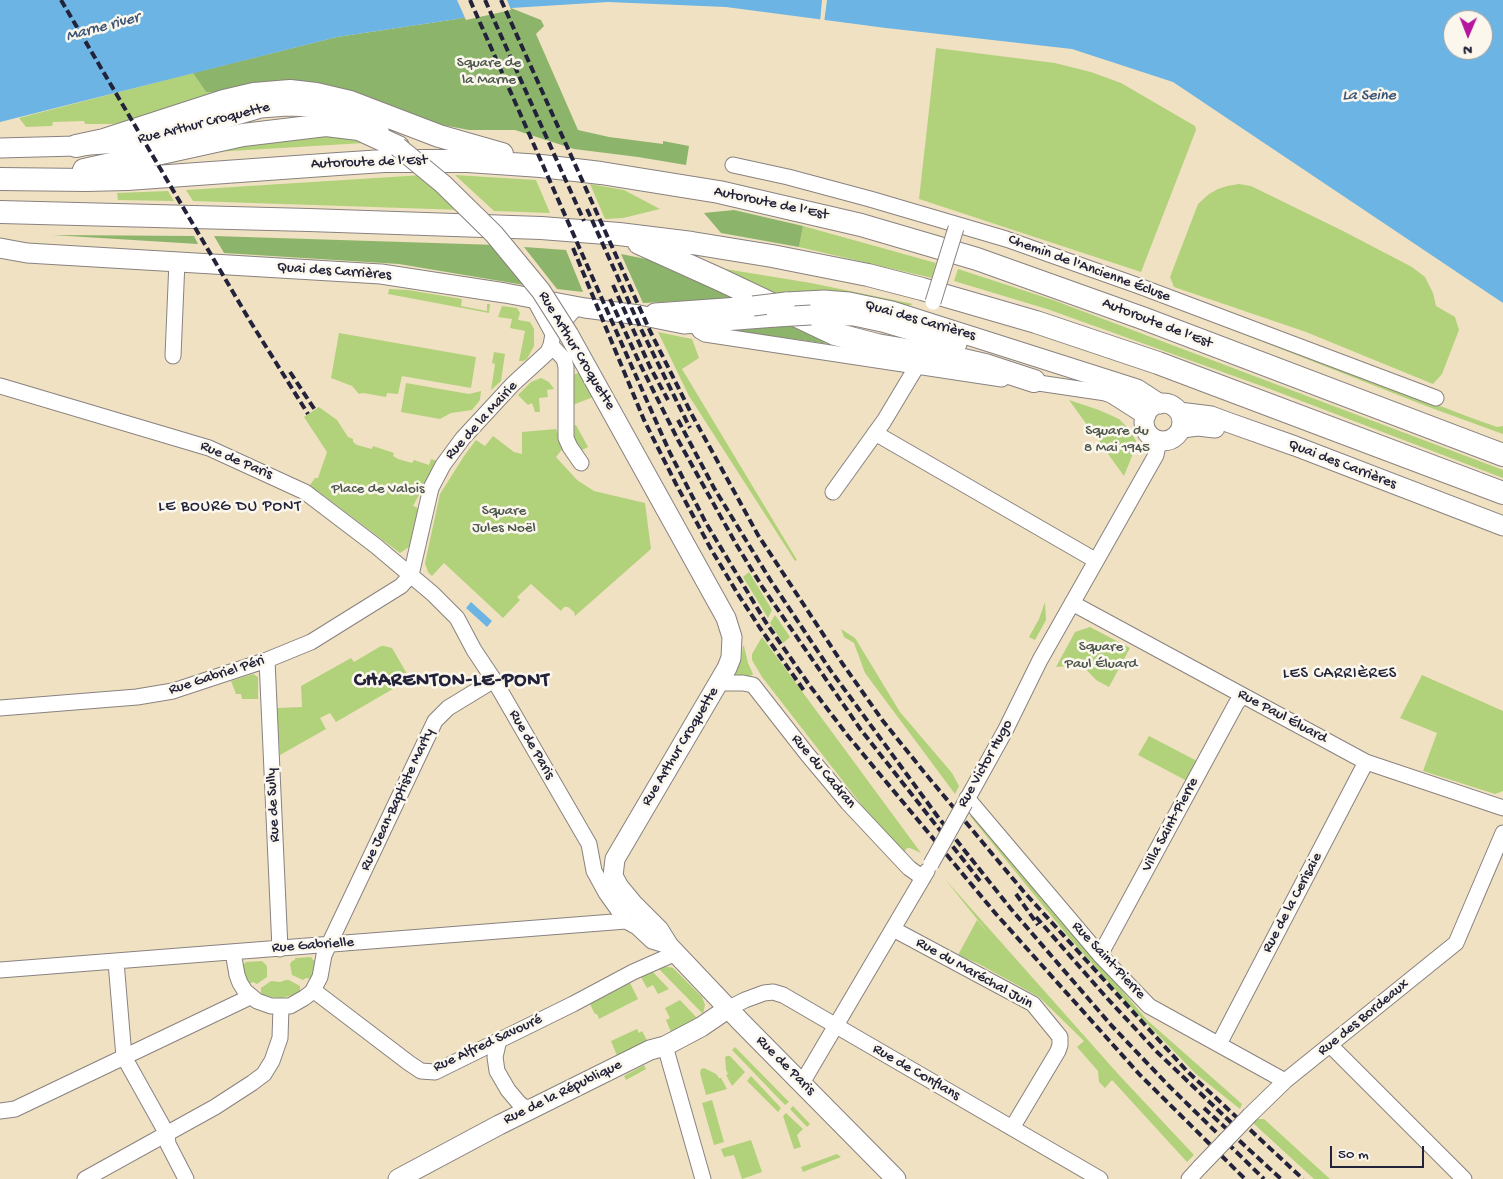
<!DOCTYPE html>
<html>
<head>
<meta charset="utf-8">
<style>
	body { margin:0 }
	#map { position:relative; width:1503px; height:1179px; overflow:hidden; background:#f0e1c3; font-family:"Gochi Hand",sans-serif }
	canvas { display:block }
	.north { position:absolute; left:1443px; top:10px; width:50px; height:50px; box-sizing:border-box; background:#fbf7ec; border:1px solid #a4a2a5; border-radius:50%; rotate:181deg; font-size:14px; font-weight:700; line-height:20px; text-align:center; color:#22223b }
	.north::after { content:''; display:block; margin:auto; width:18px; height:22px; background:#b5179e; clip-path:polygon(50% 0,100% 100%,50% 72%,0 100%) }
	.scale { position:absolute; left:1330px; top:1146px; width:94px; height:22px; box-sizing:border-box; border:2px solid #22223b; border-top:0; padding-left:6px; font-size:15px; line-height:18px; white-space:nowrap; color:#22223b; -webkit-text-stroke:4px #fbf7ec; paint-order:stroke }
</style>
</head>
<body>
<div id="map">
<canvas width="1503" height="1179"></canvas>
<div class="north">N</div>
<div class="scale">50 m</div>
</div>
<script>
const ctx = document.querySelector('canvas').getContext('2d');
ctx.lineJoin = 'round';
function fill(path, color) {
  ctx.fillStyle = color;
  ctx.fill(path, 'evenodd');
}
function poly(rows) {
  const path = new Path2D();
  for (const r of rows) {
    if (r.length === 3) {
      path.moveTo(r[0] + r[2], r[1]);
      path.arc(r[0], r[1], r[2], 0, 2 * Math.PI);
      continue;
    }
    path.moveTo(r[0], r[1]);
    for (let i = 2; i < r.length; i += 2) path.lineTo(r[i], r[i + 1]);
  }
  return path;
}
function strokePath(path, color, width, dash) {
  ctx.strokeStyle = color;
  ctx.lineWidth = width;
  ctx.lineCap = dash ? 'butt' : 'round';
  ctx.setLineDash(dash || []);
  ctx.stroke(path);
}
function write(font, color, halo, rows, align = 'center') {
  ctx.font = font + ' "Gochi Hand",sans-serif';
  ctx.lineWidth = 5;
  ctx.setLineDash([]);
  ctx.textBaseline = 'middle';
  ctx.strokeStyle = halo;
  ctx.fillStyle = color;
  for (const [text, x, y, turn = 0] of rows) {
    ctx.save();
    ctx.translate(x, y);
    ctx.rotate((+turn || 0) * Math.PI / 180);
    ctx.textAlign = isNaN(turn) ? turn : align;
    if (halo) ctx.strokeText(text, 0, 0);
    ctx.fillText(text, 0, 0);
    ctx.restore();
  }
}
const green = poly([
	[936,48,1055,63,1091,72,1121,83,1195,126,1196,130,1141,272,919,199],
	[193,73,206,92,224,92,152,116,113,124,85,124,84,121,53,122,52,126,26,127,19,118],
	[296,132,380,142,182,154],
	[423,175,463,210,193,201,186,190],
	[455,175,536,180,550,213,494,211],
	[590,184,624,190,660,209,623,218,605,219],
	[1239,184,1251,186,1343,231,1412,267,1425,277,1433,293,1436,306,1455,317,1459,330,1442,374,1433,384,1306,332,1174,287,1170,277,1198,204,1209,194,1218,189,1227,186],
	[168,191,174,201,118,200,117,193],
	[803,226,936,263,932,278,799,247],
	[719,268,811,283,913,304,904,308,773,296],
	[958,269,1053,300,1503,470,1503,478,1270,389,1047,309,954,281],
	[389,289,408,290,462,299,461,306,487,311,487,304,490,304,489,313,388,294],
	[502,306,517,308,520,313,518,320,530,322,534,329,534,346,527,359,523,361,519,361,525,331,510,328,512,319,498,317],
	[1200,317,1255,335,1469,417,1497,427,1503,426,1503,434,1426,406],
	[658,332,692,339,699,358,682,369,797,560,795,561,689,396],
	[339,333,476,357,471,388,402,376,398,394,387,393,386,397,363,393,359,394,352,386,331,378],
	[494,352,505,354,501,381,491,390,495,364,492,363],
	[583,371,596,396,570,406,573,375],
	[541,378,549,382,554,389,547,390,548,397,539,398,540,412,535,412,532,403,528,405,518,395,531,382],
	[406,383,469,394,481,391,480,400,472,410,451,413,440,419,401,412],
	[1069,400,1099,410,1119,419,1130,430,1136,441,1134,451,1124,476],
	[319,407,337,420,348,437,353,439,353,442,357,445,372,449,373,446,394,453,393,456,398,459,412,463,414,460,429,465,431,459,437,461,413,506,418,508,409,547,400,553,319,492,308,488,315,478,318,478,327,452,304,417],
	[576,425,588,447,582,450,585,459,574,447,569,427],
	[556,429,564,447,556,457,577,480,594,491,645,503,651,549,575,616,574,612,568,607,564,607,561,611,531,584,517,597,520,600,503,618,444,563,432,576,428,572,425,563,440,494,464,456,476,440,485,446,493,436,514,452,522,454,522,432],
	[749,572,772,610,768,618,743,577],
	[1045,602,1046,620,1035,640,1029,637,1039,619],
	[775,615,790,637,783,643,770,623],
	[1090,627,1130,648,1109,687,1096,680,1082,665,1056,667,1075,632],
	[841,629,855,638,900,712,952,773,959,786,955,794,865,673,854,643,844,637],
	[762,637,921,853,910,848,907,848,905,851,908,862,865,817,867,812,762,677,752,660,752,654],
	[381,646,384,646,392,648,410,679,336,722,330,713,320,718,326,729,280,755,277,708,302,707,301,686,351,658,354,662],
	[743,646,744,646,748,663,753,674,749,677,735,675,741,660],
	[253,674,258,677,258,699,242,699,241,694,236,694,231,681],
	[1422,675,1503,711,1503,791,1495,794,1423,771,1437,733,1400,718],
	[1149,736,1197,761,1187,781,1138,755],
	[973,814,1147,1020,1242,1104,1240,1109,1196,1074,1127,1003,1067,935,970,816],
	[944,878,1119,1075,1194,1155,1187,1162,1112,1080,1105,1088,1099,1082,1098,1071,1077,1047,1084,1041,1039,997,979,964,958,955,977,920,989,934],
	[311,957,313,960,316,961,315,971,311,979,306,978,303,980,292,975,290,964,292,961,295,960,295,958],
	[262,961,267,966,267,977,257,984,253,982,249,984,241,967,246,962],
	[664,966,673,968,702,997,705,1005,703,1014,658,968],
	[652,971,669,989,658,994,653,985,647,988,641,977],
	[286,980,289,980,300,986,300,991,293,995,281,998,271,997,261,994,261,988,271,981,280,982],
	[630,983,638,999,599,1019,597,1014,595,1014,590,1004],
	[680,1000,697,1018,671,1032,666,1020,670,1018,665,1008],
	[637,1029,639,1033,642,1031,648,1042,618,1058,611,1041],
	[735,1047,789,1102,785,1105,732,1050],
	[727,1056,730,1056,745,1072,732,1086,726,1075,728,1074,726,1070,725,1057],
	[644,1065,646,1069,626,1080,624,1076],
	[704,1068,716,1074,719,1078,721,1078,727,1089,706,1095,700,1073,701,1069],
	[751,1076,781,1108,778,1112,747,1081],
	[712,1100,724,1142,714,1145,702,1103],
	[793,1106,810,1124,807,1127,790,1109],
	[786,1113,803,1129,797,1135,801,1147,794,1149,783,1116],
	[1257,1119,1264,1119,1330,1179,1314,1179,1253,1123],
	[751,1140,762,1172,742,1179,734,1155,724,1157,721,1149],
	[837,1154,841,1157,803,1172,801,1167]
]);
const forest = poly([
	[511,8,541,20,544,26,536,34,578,130,609,137,663,144,663,141,689,146,686,165,638,157,574,149,515,130,469,130,432,123,224,92,206,92,193,73,337,37,457,19],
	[734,210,803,226,799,247,721,233,704,213],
	[52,235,194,236,198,244],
	[214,236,497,245,530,286,399,264,224,253],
	[524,247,566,250,583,292,557,289],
	[621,254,676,265,746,298,643,303],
	[790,320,865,349,708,327]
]);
const water = poly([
	[0,0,1503,0,1503,303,1173,82,1072,49,886,28,726,7,608,2,511,8,457,19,337,37,0,122],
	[1453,20,1483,20,1483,50,1453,50],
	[471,602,492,621,487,627,466,608]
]);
const pier = poly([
	[457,0,507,0,511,10,466,20],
	[822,0,827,0,824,23,820,22]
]);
const minor = poly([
	[733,165,788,177,870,199,1006,239,1139,286,1436,398],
	[534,299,553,334],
	[695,324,700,331,705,334,1002,379],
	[551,345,564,359,566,367,566,438,570,447,581,463],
	[173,356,177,261],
	[1025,381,1106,393],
	[0,386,209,448,305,492,376,546,433,594,457,618,474,650,494,680,589,844,594,871,606,893,626,921,637,927,652,941,669,946],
	[875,433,1095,560],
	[833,492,884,421,917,366],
	[411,575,431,488,443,465,463,438,513,384,548,352,551,345,553,334,577,306],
	[1072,603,1366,762,1503,808],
	[267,660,280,949],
	[719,683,743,683,753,685,807,754,848,803,909,868,923,878],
	[0,708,137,697,173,691,267,660,311,642,401,586,411,575],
	[967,798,1100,955,1149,1006,1285,1081],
	[965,803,1005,731,1040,660,1156,455,1159,441],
	[893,929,1033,1004,1060,1037,1060,1045,1058,1051,1012,1128],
	[233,952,237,975,240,983,245,991,257,1001,271,1006,290,1006,304,998,312,992,320,977,324,955,435,721,448,708,494,680],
	[1100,955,1236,704,1242,696],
	[116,962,124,1057,167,1134,168,1144,186,1179],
	[0,970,626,921],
	[313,990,409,1063,421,1071,435,1072,573,1004,633,972,676,953],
	[729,1008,745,1000,764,993,773,992,783,995,1100,1179],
	[499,1040,495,1057,497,1071,508,1090,519,1103,524,1107,533,1108],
	[1219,1044,1366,762],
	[1330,1045,1464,1179],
	[665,1046,703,1179],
	[802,1083,927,871],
	[0,1111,15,1109,250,997],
	[1250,1115,1285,1081,1456,943,1503,833],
	[85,1179,215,1107,252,1083,264,1074,272,1061,280,1038,281,1007],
	[1189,1179,1200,1167]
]);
const major = poly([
	[0,148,76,146,132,142,172,134,261,108,287,106,315,107,350,114,364,120,379,130],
	[0,248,27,253,381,274,505,293,585,308,639,315,684,324,776,317],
	[786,302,824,300,849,302,892,311,1137,389,1160,404],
	[655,313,753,306],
	[811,315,854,316,882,322,957,344],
	[569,335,726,618,732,637,731,658,727,668,615,859,613,876,619,887,633,904,659,930,669,946,741,1022,896,1179],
	[1095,386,1113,394,1146,415],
	[1163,422,19],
	[1179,412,1211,416,1230,423,1295,446,1503,526],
	[1182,428,1198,426,1215,428],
	[398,1179,499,1125,650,1050,665,1046,701,1027,729,1008]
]);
const highway = poly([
	[76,146,104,140,224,101,254,94,290,91,316,94,350,102,439,136,502,154],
	[84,170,243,135,326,125,359,129,398,147],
	[0,179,86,180,127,179,338,164,384,161,468,161,541,166,601,173,719,192,861,225,977,259,1145,319,1503,455],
	[0,212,309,220,541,228,619,234,692,243,772,256,868,275,922,289,1036,322,1158,363,1503,493],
	[639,243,721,280,835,334,877,345,959,359,985,365,1034,381]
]);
const rail = poly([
	[61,0,250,321,308,414],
	[470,0,670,453,706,523,765,621,810,686,848,736,996,914,1140,1075,1245,1179],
	[485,0,584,221],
	[501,0,650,331,691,413,758,535,842,663,883,721,924,772,1024,892,1187,1071,1303,1179],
	[587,209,641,329,690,428],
	[573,248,644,420,676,484,711,549,736,591,760,628,805,692],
	[613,285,650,367,668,400],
	[610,299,640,364,678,440,736,544,763,588,861,730,980,881],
	[290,372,315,410],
	[678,420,714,488,771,581,831,671,938,817,1011,909,1111,1025,1168,1085,1264,1179],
	[1016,894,1038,925],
	[1036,917,1106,997,1157,1052,1241,1132],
	[1204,1108,1281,1179]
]);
const minorBridge = poly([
	[933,302,956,228],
	[931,864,965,803],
	[1200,1167,1250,1115]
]);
const majorBridge = poly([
	[398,147,443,184,494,234,541,291,569,335],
	[753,306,786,302],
	[776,317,811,315]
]);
const parkNames = [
	["Square de",489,64],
	["la Marne",489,81],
	["Square du",1117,432],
	["8 Mai 1945",1117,449],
	["Place de Valois",378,490],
	["Square",504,512],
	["Jules Noël",504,529],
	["Square",1101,648],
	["Paul Éluard",1101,665]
];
const streetNames = [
	["Rue Arthur Croquette",204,124,-14],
	["Autoroute de l’Est",369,163,-2],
	["Autoroute de l’Est",771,204,12],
	["Chemin de l'Ancienne Écluse",1089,269,20],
	["Quai des Carrières",334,272,4],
	["Quai des Carrières",920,321,16],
	["Autoroute de l’Est",1157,324,21],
	["Rue Arthur Croquette",576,351,59],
	["Rue de la Mairie",482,421,-48],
	["Rue de Paris",236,461,23],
	["Quai des Carrières",1342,465,21],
	["Rue Gabriel Péri",217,676,-18],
	["Rue Paul Éluard",1282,717,28],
	["Rue de Paris",531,745,60],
	["Rue Arthur Croquette",681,747,-59],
	["Rue Victor Hugo",986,764,-61],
	["Rue du Cadran",823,772,50],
	["Rue Jean-Baptiste Marty",398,800,-65],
	["Rue de Sully",274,805,-93],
	["Villa Saint-Pierre",1171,825,-62],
	["Rue de la Cerisaie",1293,903,-62],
	["Rue Gabrielle",313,946,-4],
	["Rue Saint-Pierre",1108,961,47],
	["Rue du Maréchal Juin",974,974,29],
	["Rue des Bordeaux",1364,1018,-39],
	["Rue Alfred Savouré",488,1044,-25],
	["Rue de Paris",785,1066,45],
	["Rue de Conflans",916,1073,30],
	["Rue de la République",563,1093,-26]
];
const waterNames = [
	["Marne river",103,28,-15],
	["La Seine",1369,97]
];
const neighbourhoodNames = [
	["LE BOURG DU PONT",230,508],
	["LES CARRIÈRES",1340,675]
];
const districtNames = [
	["CHARENTON-LE-PONT",452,682]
];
fill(green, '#b1d27a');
fill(forest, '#8cb46a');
fill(water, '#6bb4e3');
fill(pier, '#f0e1c3');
strokePath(minor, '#89827f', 17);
strokePath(major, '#89827f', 21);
strokePath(highway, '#89827f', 24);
strokePath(minor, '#fff', 15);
strokePath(major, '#fff', 19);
strokePath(highway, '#fff', 22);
strokePath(rail, '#22223b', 4, [8, 4]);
strokePath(minorBridge, '#89827f', 17, []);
strokePath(majorBridge, '#89827f', 21, []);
strokePath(minorBridge, '#fff', 15);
strokePath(majorBridge, '#fff', 19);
write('15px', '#4d574e', '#fbf7ec', parkNames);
write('15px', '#22223b', '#fbf7ec', streetNames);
write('italic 16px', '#3c5576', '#fbf7ec', waterNames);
ctx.letterSpacing = '1px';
write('16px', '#22223b', '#fbf7ec', neighbourhoodNames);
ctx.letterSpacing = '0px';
ctx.letterSpacing = '1px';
write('bold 20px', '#22223b', '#fbf7ec', districtNames);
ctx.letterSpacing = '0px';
</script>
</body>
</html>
